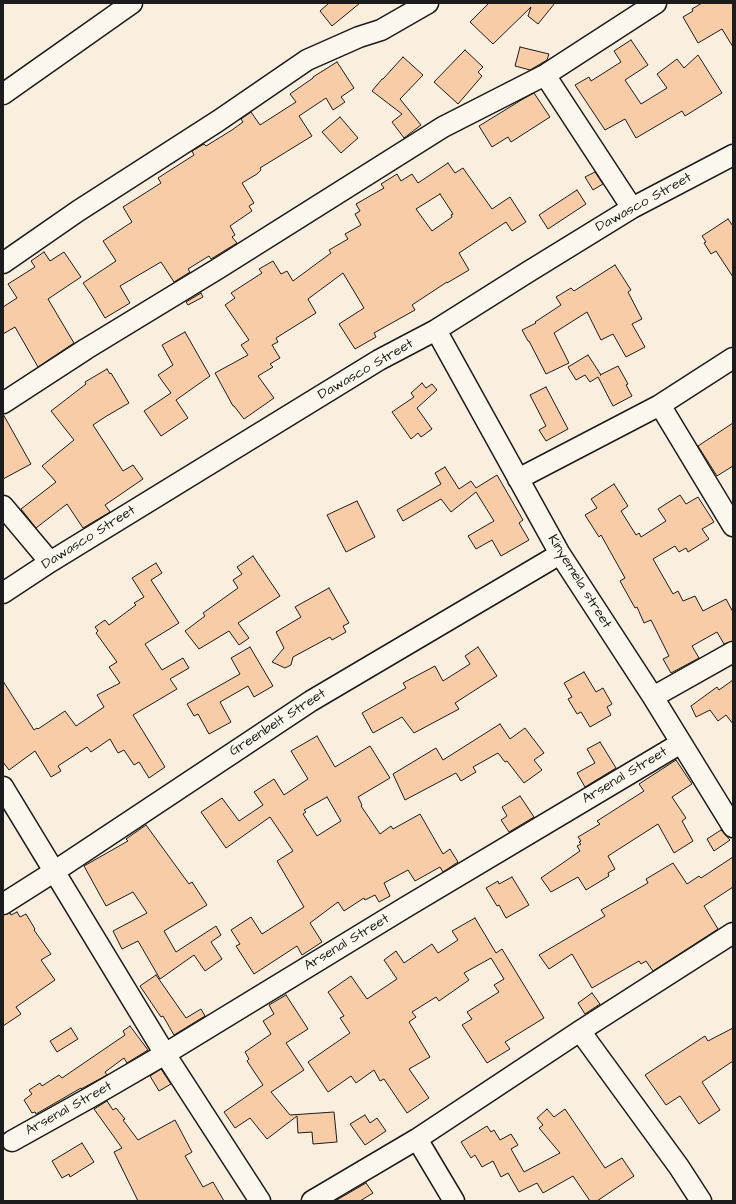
<!DOCTYPE html>
<html>
<head>
<meta charset="utf-8">
<style>
	body { margin:0 }
	#map { position:relative; width:736px; height:1204px; overflow:hidden; background:#faeede; font-family:"Architects Daughter",sans-serif }
	canvas { display:block }
	.frame { position:absolute; inset:0; border:4px solid #1c1c1c; pointer-events:none }
</style>
</head>
<body>
<div id="map">
<canvas width="736" height="1204"></canvas>
<div class="frame"></div>
</div>
<script>
const ctx = document.querySelector('canvas').getContext('2d');
ctx.lineJoin = 'round';
function fill(path, color) {
  ctx.fillStyle = color;
  ctx.fill(path, 'evenodd');
}
function poly(rows) {
  const path = new Path2D();
  for (const r of rows) {
    path.moveTo(r[0], r[1]);
    for (let i = 2; i < r.length; i += 2) path.lineTo(r[i], r[i + 1]);
  }
  return path;
}
function strokePath(path, color, width, dash) {
  ctx.strokeStyle = color;
  ctx.lineWidth = width;
  ctx.lineCap = dash ? 'butt' : 'round';
  ctx.setLineDash(dash || []);
  ctx.stroke(path);
}
function write(font, color, halo, rows, align = 'center') {
  ctx.font = font + ' "Architects Daughter",sans-serif';
  ctx.lineWidth = 3;
  ctx.setLineDash([]);
  ctx.textBaseline = 'middle';
  ctx.strokeStyle = halo;
  ctx.fillStyle = color;
  for (const [text, x, y, turn = 0] of rows) {
    ctx.save();
    ctx.translate(x, y);
    ctx.rotate((+turn || 0) * Math.PI / 180);
    ctx.textAlign = isNaN(turn) ? turn : align;
    if (halo) ctx.strokeText(text, 0, 0);
    ctx.fillText(text, 0, 0);
    ctx.restore();
  }
}
const building = poly([
	[329,3,360,3,332,26,320,11,329,3],
	[489,3,555,3,538,24,528,16,531,7,493,44,470,22,489,3],
	[702,3,733,3,733,47,722,29,698,43,683,17,693,11,692,9,702,3],
	[631,40,648,65,625,80,641,104,667,88,657,74,677,59,684,68,698,55,722,93,685,116,682,111,636,138,625,119,605,130,575,85,589,77,591,81,621,62,614,51,631,40],
	[520,47,549,54,547,60,530,70,515,66,520,47],
	[465,50,483,67,478,72,482,76,458,104,434,82,465,50],
	[403,57,423,75,400,99,421,125,404,138,392,122,402,114,372,91,382,79,383,79,403,57],
	[337,62,354,88,341,97,345,102,333,110,326,98,299,116,312,136,260,168,261,170,257,174,242,183,254,203,249,206,252,211,230,226,235,235,232,237,237,243,211,259,209,256,188,269,190,272,174,282,161,262,120,286,130,303,105,318,92,296,83,283,116,261,103,241,132,222,123,207,161,183,158,178,194,155,192,151,204,144,206,146,232,130,243,122,241,119,251,112,260,125,296,102,290,94,313,78,313,77,337,62],
	[534,93,550,117,511,142,508,137,492,147,479,126,523,99,534,93],
	[340,117,358,138,341,153,322,132,340,117],
	[448,163,455,173,463,168,492,209,510,197,526,222,512,231,506,222,459,253,469,270,447,283,447,282,412,305,415,310,374,333,376,337,355,349,339,324,364,308,343,273,308,299,316,313,276,338,278,342,272,345,280,358,270,364,273,367,258,376,274,398,244,419,234,406,233,406,215,373,248,355,241,345,249,340,225,305,235,298,231,293,262,273,259,269,273,261,281,274,287,271,293,281,331,253,329,250,348,239,345,234,361,225,355,214,360,211,356,204,384,188,381,184,397,174,401,181,412,174,418,183,448,163],
	[440,194,453,214,451,215,452,217,432,231,416,209,440,194],
	[595,172,603,184,593,190,585,177,595,172],
	[577,190,586,204,548,229,539,215,577,190],
	[728,219,733,226,733,277,716,251,711,254,704,243,706,242,702,236,728,219],
	[44,252,50,261,64,252,81,277,48,299,74,343,38,367,15,327,3,334,3,307,17,298,8,284,35,267,31,261,44,252],
	[615,265,631,290,628,292,642,319,632,324,645,347,626,357,613,334,601,340,587,312,554,333,569,363,546,374,529,341,528,341,522,330,536,323,535,322,561,305,556,297,571,288,574,291,615,265],
	[201,293,203,297,188,305,186,302,201,293],
	[185,332,210,376,176,400,188,418,161,436,144,411,171,393,158,375,173,365,162,345,185,332],
	[588,355,601,375,600,375,618,366,628,384,626,385,632,396,613,406,598,377,590,382,585,375,576,380,568,367,588,355],
	[107,369,110,374,111,373,129,403,105,417,93,425,123,471,133,465,143,479,105,505,110,512,83,528,67,504,36,528,21,509,56,482,42,466,74,440,51,411,86,384,85,382,107,369],
	[422,383,426,388,432,384,437,390,417,408,432,429,421,437,418,433,411,439,392,412,414,397,411,393,422,383],
	[546,387,568,429,546,441,539,430,546,426,530,395,546,387],
	[3,414,31,464,3,479,3,414],
	[733,423,733,466,717,476,698,446,733,423],
	[445,467,459,489,471,481,476,488,497,475,523,520,519,523,529,540,501,556,492,540,476,549,468,536,494,521,476,492,451,512,441,499,403,521,397,510,441,484,435,473,445,467],
	[614,484,628,506,621,511,636,535,639,533,641,537,666,521,658,509,680,495,686,504,698,497,714,522,702,529,709,539,688,552,686,548,679,552,675,546,653,559,673,594,678,591,683,601,695,596,703,611,726,599,733,612,733,641,724,644,717,632,692,646,699,658,671,673,663,659,669,656,651,620,644,623,637,607,635,608,620,581,625,578,601,535,599,537,585,515,597,508,591,499,614,484],
	[357,501,375,537,346,552,327,515,357,501],
	[253,556,280,596,238,623,249,638,239,645,229,631,199,649,185,631,205,616,203,613,238,588,233,580,242,574,237,567,253,556],
	[156,563,162,573,151,580,179,623,145,644,162,670,183,658,189,668,170,679,177,689,133,715,165,767,149,778,139,762,134,765,124,750,118,753,110,739,91,752,87,747,58,766,61,771,51,777,35,751,9,770,3,762,3,681,34,730,37,728,38,729,65,711,76,726,104,707,97,695,120,683,109,667,117,662,96,633,98,631,95,627,105,620,109,625,136,605,134,603,144,597,132,578,156,563],
	[329,588,349,623,343,626,346,632,332,640,330,637,293,657,291,665,285,668,272,662,284,648,276,632,301,617,295,607,329,588],
	[250,647,273,686,254,697,248,686,220,702,231,722,209,734,198,714,194,716,187,704,240,674,231,658,250,647],
	[478,647,497,676,455,703,459,709,414,733,402,717,373,733,362,713,406,688,403,683,435,666,443,681,470,664,465,656,478,647],
	[584,672,596,692,603,688,612,704,607,707,611,715,590,727,581,712,577,714,568,699,572,697,564,683,584,672],
	[733,680,733,724,726,715,718,721,710,710,696,717,691,706,717,687,719,690,733,680],
	[500,724,510,739,525,728,544,753,534,760,542,770,524,783,507,761,505,762,498,753,473,767,476,772,461,781,456,773,405,800,393,774,436,748,443,760,500,724],
	[317,736,335,767,370,746,390,778,358,797,362,805,361,806,380,834,391,826,393,829,420,814,443,854,450,849,458,862,443,872,440,867,415,881,408,870,384,883,390,896,379,902,375,895,365,900,364,898,344,911,338,902,310,923,322,942,302,955,297,946,254,974,236,946,240,944,231,930,251,917,262,934,304,907,277,861,293,851,270,817,226,848,201,812,222,798,239,821,263,805,254,792,274,779,284,795,308,779,291,751,317,736],
	[327,797,341,821,317,836,303,814,306,812,304,810,327,797],
	[600,742,616,768,585,787,577,773,595,763,587,749,600,742],
	[676,760,692,784,672,797,686,818,682,821,693,841,674,853,658,824,608,856,615,869,608,873,609,876,586,890,578,877,551,892,541,878,580,851,577,846,581,844,579,842,581,841,578,837,600,824,597,821,644,791,639,784,676,760],
	[520,796,534,817,509,832,501,820,507,816,502,807,520,796],
	[146,825,189,884,192,882,207,905,164,931,176,952,216,926,221,935,211,942,222,959,205,971,194,955,160,979,138,941,122,949,113,931,147,913,133,892,106,906,84,866,128,841,126,839,146,825],
	[721,830,730,840,714,851,707,839,721,830],
	[733,857,733,887,704,906,718,929,653,971,646,961,641,964,639,961,592,988,572,954,549,969,539,955,605,916,601,910,648,883,646,879,673,863,687,884,699,876,701,878,733,857],
	[512,877,529,905,506,918,499,905,497,906,486,888,498,881,499,884,512,877],
	[17,912,20,917,26,914,35,929,34,930,51,954,41,960,55,980,16,1007,21,1014,3,1026,3,915,10,913,11,915,17,912],
	[475,918,496,953,502,949,544,1018,505,1042,510,1049,487,1063,462,1025,472,1019,467,1012,499,992,494,985,504,979,491,958,464,973,469,980,439,1001,436,997,412,1012,416,1017,409,1022,430,1057,409,1069,429,1098,407,1113,384,1079,380,1081,374,1070,356,1083,351,1076,328,1092,308,1062,350,1033,340,1018,344,1016,328,992,351,976,367,999,397,979,384,960,396,951,404,963,432,944,438,953,458,940,452,931,475,918],
	[156,975,186,1018,201,1009,205,1016,174,1035,163,1016,161,1017,140,986,156,975],
	[592,993,600,1004,585,1014,578,1003,592,993],
	[286,995,308,1029,286,1043,304,1070,271,1092,290,1115,334,1112,337,1142,313,1144,312,1132,298,1133,297,1116,267,1139,250,1118,235,1128,224,1112,263,1085,247,1061,249,1059,245,1052,271,1034,263,1021,274,1014,269,1005,286,995],
	[130,1026,148,1050,127,1063,124,1058,105,1072,107,1075,81,1089,81,1088,36,1114,35,1112,32,1113,24,1100,32,1094,29,1090,40,1083,42,1086,59,1075,62,1078,125,1035,123,1031,130,1026],
	[71,1028,78,1039,57,1052,50,1041,71,1028],
	[733,1028,733,1061,702,1082,720,1110,699,1124,680,1096,666,1105,645,1075,705,1036,708,1041,733,1028],
	[161,1069,171,1084,159,1091,150,1076,161,1069],
	[107,1101,113,1110,116,1108,125,1119,123,1120,138,1140,175,1120,192,1152,185,1156,203,1187,213,1182,224,1201,138,1201,114,1152,122,1148,94,1109,107,1101],
	[547,1109,554,1117,565,1109,605,1168,622,1158,634,1176,597,1201,590,1201,573,1176,543,1193,537,1183,519,1192,508,1173,501,1177,493,1161,482,1167,475,1155,471,1158,461,1142,487,1126,491,1132,494,1130,500,1140,511,1134,518,1145,511,1149,524,1172,560,1153,539,1128,543,1125,537,1118,547,1109],
	[365,1115,370,1123,377,1118,386,1131,365,1145,350,1124,365,1115],
	[82,1143,94,1162,70,1177,69,1174,62,1178,52,1161,82,1143],
	[366,1183,373,1193,360,1201,335,1201,366,1183]
]);
const minor = poly([
	[545,75,632,208],
	[3,94,132,3],
	[3,263,78,211,218,121,307,60,359,37,381,30,428,3],
	[436,330,560,554,653,697,733,827],
	[3,403,86,349,219,268,443,127,545,75,656,3],
	[660,405,733,526],
	[518,479,660,405,733,358],
	[3,506,50,562],
	[3,593,50,562,379,360,436,330,528,272,632,208,733,155],
	[653,697,733,652],
	[3,787,165,1054,260,1201],
	[3,904,55,871,311,701,560,554],
	[580,1031,679,1167,701,1201],
	[417,1139,454,1201],
	[12,1141,91,1097,165,1054,406,907,681,743],
	[312,1201,417,1139,580,1031,733,933]
]);
const streetNames = [
	["Dawasco Street",644,203,-29],
	["Dawasco Street",366,370,-30],
	["Dawasco Street",89,538,-32],
	["Kinyemela street",579,582,58],
	["Greenbelt Street",278,723,-33],
	["Arsenal Street",625,776,-31],
	["Arsenal Street",347,943,-31],
	["Arsenal Street",69,1109,-29]
];
fill(building, '#f8cca7');
strokePath(building, '#1c1c1c', 1);
strokePath(minor, '#1c1c1c', 23);
strokePath(minor, '#fbf7ec', 20);
write('14px', '#1c1c1c', '#fbf7ec', streetNames);
</script>
</body>
</html>
